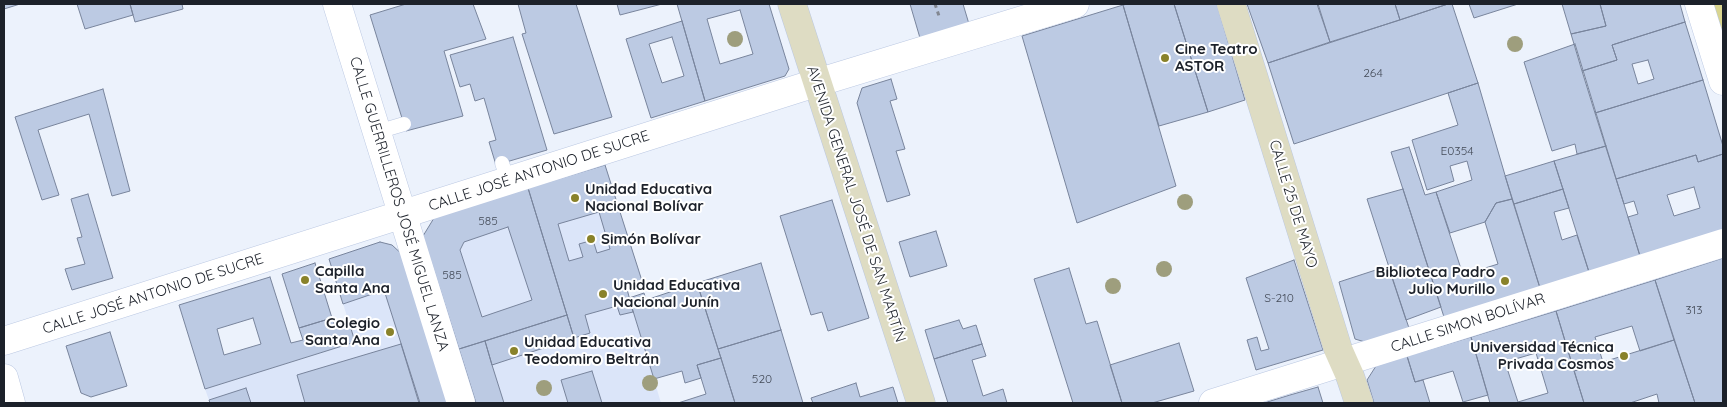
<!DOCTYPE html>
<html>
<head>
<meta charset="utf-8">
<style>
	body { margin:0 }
	#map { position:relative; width:1727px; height:407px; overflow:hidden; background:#ecf2fc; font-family:Quicksand,sans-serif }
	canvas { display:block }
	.frame { position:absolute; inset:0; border:5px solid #1c212a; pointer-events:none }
</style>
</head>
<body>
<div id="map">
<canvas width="1727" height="407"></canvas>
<div class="frame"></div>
</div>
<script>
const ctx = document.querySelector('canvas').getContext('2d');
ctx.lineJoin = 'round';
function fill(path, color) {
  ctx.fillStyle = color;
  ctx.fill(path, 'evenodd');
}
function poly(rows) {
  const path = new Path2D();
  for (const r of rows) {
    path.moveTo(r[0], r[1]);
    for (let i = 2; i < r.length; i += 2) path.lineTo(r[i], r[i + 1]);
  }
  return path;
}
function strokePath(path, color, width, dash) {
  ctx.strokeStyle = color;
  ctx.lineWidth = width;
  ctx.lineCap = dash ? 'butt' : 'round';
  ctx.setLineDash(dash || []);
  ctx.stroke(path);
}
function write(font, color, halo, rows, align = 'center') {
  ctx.font = font + ' Quicksand,sans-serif';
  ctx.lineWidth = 4;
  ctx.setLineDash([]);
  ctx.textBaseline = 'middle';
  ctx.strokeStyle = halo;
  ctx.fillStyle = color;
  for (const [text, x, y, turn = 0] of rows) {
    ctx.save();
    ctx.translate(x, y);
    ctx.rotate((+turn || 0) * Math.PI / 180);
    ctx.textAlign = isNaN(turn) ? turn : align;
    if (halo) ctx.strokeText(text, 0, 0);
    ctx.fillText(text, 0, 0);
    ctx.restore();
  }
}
const built = poly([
	[605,165,643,284,627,289,661,403,476,403,423,236,528,188],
	[380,242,392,245,405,257,449,403,210,403,205,389,355,342,329,259]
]);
const green = poly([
	[1713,4,1723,4,1723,37]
]);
const building = poly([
	[4,4,20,4,4,9,4,4],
	[77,4,130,4,133,15,85,29,77,4],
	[130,4,182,4,183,9,135,22,130,4],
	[406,4,473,4,486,39,444,51,463,116,406,131,370,15,406,4],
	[518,4,576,4,612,117,554,134,522,34,526,33,518,4],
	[617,4,662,4,620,15,617,4],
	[677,4,769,4,789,69,785,76,705,101,677,4],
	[740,10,753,54,720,64,707,19,740,10],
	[910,4,963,4,969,24,920,38,910,4],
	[1128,4,1174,4,1208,112,1159,126,1123,5,1128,4],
	[1174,4,1217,4,1245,100,1208,112,1174,4],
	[1247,4,1317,4,1330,42,1268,63,1247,4],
	[1318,4,1395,4,1400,20,1330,42,1318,4],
	[1395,4,1448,4,1400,20,1395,4],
	[1448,4,1452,4,1478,83,1294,144,1268,63,1448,4],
	[1469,4,1518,4,1474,18,1469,4],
	[1562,4,1600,4,1606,26,1571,34,1562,4],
	[1600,4,1680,4,1685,22,1612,45,1617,60,1582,71,1571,34,1606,26,1600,4],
	[1123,5,1176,186,1077,223,1022,36,1123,5],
	[682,21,705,101,651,118,626,39,682,21],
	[672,37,684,76,662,83,649,44,672,37],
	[1685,22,1703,80,1595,113,1582,71,1617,60,1612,45,1685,22],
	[1648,60,1654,79,1638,84,1632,64,1648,60],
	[513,37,547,150,496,165,489,142,496,140,484,98,475,101,470,84,460,87,450,55,513,37],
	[1575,44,1606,146,1577,154,1575,144,1552,151,1524,62,1575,44],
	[891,79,897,99,890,101,905,149,896,151,910,195,887,202,857,103,862,88,891,79],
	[1703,80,1723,146,1723,154,1698,162,1696,155,1616,179,1595,113,1703,80],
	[1478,83,1512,199,1496,203,1485,222,1450,233,1436,192,1472,180,1467,161,1450,166,1454,181,1427,190,1412,140,1458,125,1448,93,1478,83],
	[103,89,130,191,112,196,89,114,38,130,59,195,42,200,15,117,103,89],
	[1606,146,1640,256,1589,272,1554,161,1606,146],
	[1409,147,1425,195,1436,192,1463,275,1498,264,1485,222,1496,203,1512,199,1540,288,1444,317,1391,152,1409,147],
	[1723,154,1723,230,1640,256,1628,217,1638,214,1634,201,1624,204,1616,179,1696,155,1698,162,1723,154],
	[1694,187,1700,208,1674,216,1667,195,1694,187],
	[1554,161,1563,189,1514,204,1505,176,1554,161],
	[605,165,643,284,627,289,633,312,620,315,617,306,585,315,590,333,574,338,528,188,605,165],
	[599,212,610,249,597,253,593,240,579,244,583,257,569,261,558,224,599,212],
	[528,188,567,315,459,349,423,236,434,218,528,188],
	[508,227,532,300,482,317,460,250,464,242,508,227],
	[1403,189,1441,307,1406,320,1367,199,1403,189],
	[1563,189,1569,208,1554,212,1562,240,1577,235,1589,272,1540,288,1514,204,1563,189],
	[88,194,113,278,72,290,65,269,85,264,77,238,82,237,71,199,88,194],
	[832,200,869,318,828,331,822,312,811,315,780,216,832,200],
	[936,231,947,266,910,277,899,242,936,231],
	[380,242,392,245,405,257,449,403,420,403,384,290,343,304,329,259,380,242],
	[1723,258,1723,403,1695,403,1655,280,1723,258],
	[1294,260,1323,350,1256,370,1247,340,1257,337,1261,351,1269,349,1246,278,1294,260],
	[315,263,332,318,299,328,282,274,315,263],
	[761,263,781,330,718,349,697,283,761,263],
	[1388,266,1409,328,1365,342,1355,339,1339,282,1388,266],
	[1069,268,1086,324,1097,321,1122,403,1073,403,1034,279,1069,268],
	[270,277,291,343,303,340,299,328,332,318,335,327,349,322,355,342,205,389,179,305,270,277],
	[253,318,261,344,224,355,217,329,253,318],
	[1655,280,1674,340,1640,351,1632,326,1595,337,1603,362,1574,371,1556,311,1655,280],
	[697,283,721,358,697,365,701,378,685,383,682,371,654,379,629,298,644,293,646,300,697,283],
	[1556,311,1584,403,1490,403,1471,337,1556,311],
	[1536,353,1548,393,1518,402,1505,362,1536,353],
	[567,315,574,338,492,365,485,341,567,315],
	[959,320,963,329,976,325,982,344,934,359,925,330,959,320],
	[781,330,803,403,735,403,718,349,781,330],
	[110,332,127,386,91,397,81,393,66,346,110,332],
	[1471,337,1488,395,1463,402,1453,371,1415,382,1407,356,1471,337],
	[1674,340,1695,403,1659,403,1657,394,1630,403,1584,403,1574,371,1674,340],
	[485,341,492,365,504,403,476,403,459,349,485,341],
	[1179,343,1194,391,1152,403,1122,403,1110,365,1179,343],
	[401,344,419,403,305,403,297,375,401,344],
	[982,344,986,356,972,360,983,396,1003,389,1007,403,948,403,934,359,982,344],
	[1407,356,1415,382,1423,380,1430,403,1374,403,1367,380,1376,366,1407,356],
	[721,358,735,403,678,403,706,394,697,365,721,358],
	[592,371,602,403,568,403,561,380,592,371],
	[856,383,860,397,893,387,898,403,813,403,811,398,856,383],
	[1318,387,1323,403,1264,403,1290,395,1318,387],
	[246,388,251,403,210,403,209,400,246,388]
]);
const path = poly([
	[935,4,940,19]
]);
const service = poly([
	[377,132,404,124],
	[502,163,508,181]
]);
const minor = poly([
	[337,4,461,403],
	[1699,4,1723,81],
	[4,341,800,88,1075,4],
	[4,378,11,403],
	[1213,403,1723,243]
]);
const secondary = poly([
	[792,4,921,403],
	[1231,4,1338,349,1350,376,1359,403]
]);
const trees = [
	[735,39],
	[1515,44],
	[1185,202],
	[1164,269],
	[1113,286],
	[650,383],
	[544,388]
];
const markers = [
	[1165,58,5,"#89822a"],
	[575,198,5,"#89822a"],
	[591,239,5,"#89822a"],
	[305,280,5,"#89822a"],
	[1505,281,5,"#89822a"],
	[603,294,5,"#89822a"],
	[390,332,5,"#89822a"],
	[514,351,5,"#89822a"],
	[1624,356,5,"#89822a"]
];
const numberNames = [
	["264",1373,73],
	["E0354",1457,151],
	["585",488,221],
	["585",452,275],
	["S-210",1279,298],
	["313",1694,310],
	["520",762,379]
];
const poiNames = [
	["Cine Teatro",1175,49],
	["ASTOR",1175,66],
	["Unidad Educativa",585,189],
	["Nacional Bolívar",585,206],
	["Simón Bolívar",601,239],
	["Capilla",315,271],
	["Santa Ana",315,288],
	["Biblioteca Padro",1495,272,"right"],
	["Julio Murillo",1495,289,"right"],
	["Unidad Educativa",613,285],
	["Nacional Junín",613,302],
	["Colegio",380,323,"right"],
	["Santa Ana",380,340,"right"],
	["Unidad Educativa",524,342],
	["Teodomiro Beltrán",524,359],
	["Universidad Técnica",1614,347,"right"],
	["Privada Cosmos",1614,364,"right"]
];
const streetNames = [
	["CALLE JOSÉ ANTONIO DE SUCRE",539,171,-18],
	["CALLE GUERRILLEROS JOSÉ MIGUEL LANZA",399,204,73],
	["AVENIDA GENERAL JOSÉ DE SAN MARTÍN",856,204,72],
	["CALLE 25 DE MAYO",1293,204,73],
	["CALLE JOSÉ ANTONIO DE SUCRE",153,294,-18],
	["CALLE SIMON BOLÍVAR",1468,323,-18]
];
fill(built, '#dbe5f9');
fill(green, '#d9d590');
fill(building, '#bccae3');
strokePath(building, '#78849c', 1);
strokePath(service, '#bbc8e2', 15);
strokePath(minor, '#bbc8e2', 29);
strokePath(secondary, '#bbc8e2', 29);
strokePath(path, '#828791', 3, [4, 4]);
strokePath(service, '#fff', 14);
strokePath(minor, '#fff', 28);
strokePath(secondary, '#dedcc3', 28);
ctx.fillStyle = '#9e9e7d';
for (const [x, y] of trees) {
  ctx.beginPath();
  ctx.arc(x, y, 8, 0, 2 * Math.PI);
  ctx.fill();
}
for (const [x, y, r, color] of markers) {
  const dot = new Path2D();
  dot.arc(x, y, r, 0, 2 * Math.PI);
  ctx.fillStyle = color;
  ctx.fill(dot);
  strokePath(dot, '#fff', 2);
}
write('12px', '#444b58', null, numberNames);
write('bold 15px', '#1c212a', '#fff', poiNames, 'left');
write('15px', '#1c212a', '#fff', streetNames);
</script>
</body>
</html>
